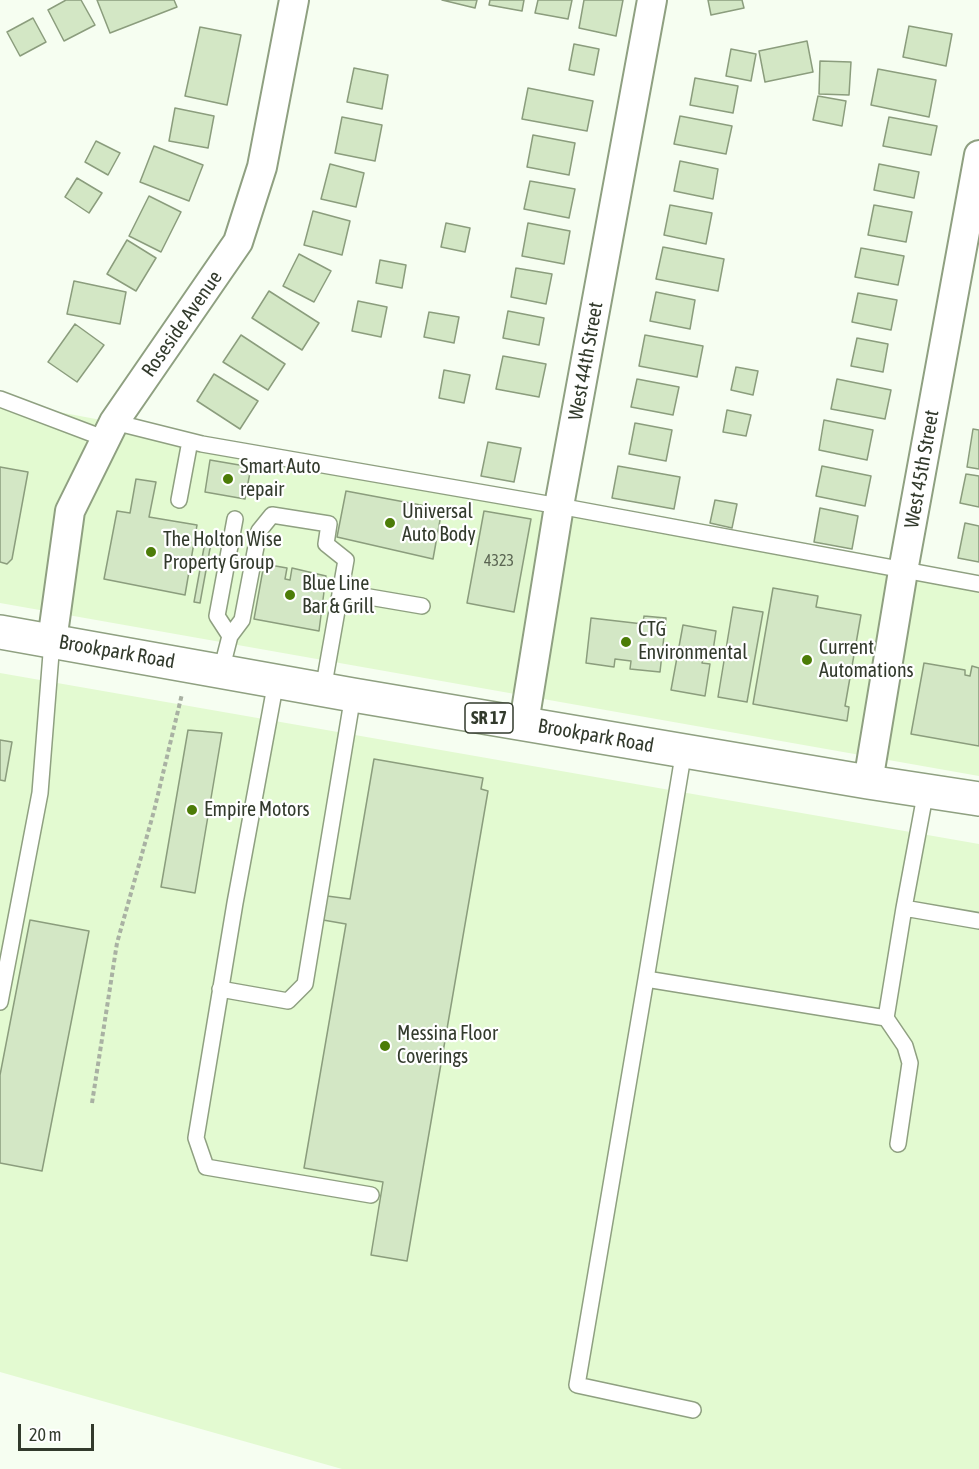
<!DOCTYPE html>
<html>
<head>
<meta charset="utf-8">
<style>
	body { margin:0 }
	#map { position:relative; width:979px; height:1469px; overflow:hidden; background:#f6fef1; font-family:"Asap Condensed",sans-serif }
	canvas { display:block }
	.scale { position:absolute; left:18px; top:1424px; width:76px; height:27px; box-sizing:border-box; border:3px solid #323a2c; border-top:0; padding-left:8px; font-size:18px; line-height:21px; white-space:nowrap; color:#323a2c; -webkit-text-stroke:4px #fff; paint-order:stroke }
</style>
</head>
<body>
<div id="map">
<canvas width="979" height="1469"></canvas>
<div class="scale">20 m</div>
</div>
<script>
const ctx = document.querySelector('canvas').getContext('2d');
ctx.lineJoin = 'round';
function fill(path, color) {
  ctx.fillStyle = color;
  ctx.fill(path, 'evenodd');
}
function poly(rows) {
  const path = new Path2D();
  for (const r of rows) {
    path.moveTo(r[0], r[1]);
    for (let i = 2; i < r.length; i += 2) path.lineTo(r[i], r[i + 1]);
  }
  return path;
}
function strokePath(path, color, width, dash) {
  ctx.strokeStyle = color;
  ctx.lineWidth = width;
  ctx.lineCap = dash ? 'butt' : 'round';
  ctx.setLineDash(dash || []);
  ctx.stroke(path);
}
function write(font, color, halo, rows, align = 'center') {
  ctx.font = font + ' "Asap Condensed",sans-serif';
  ctx.lineWidth = 4.5;
  ctx.setLineDash([]);
  ctx.textBaseline = 'middle';
  ctx.strokeStyle = halo;
  ctx.fillStyle = color;
  for (const [text, x, y, turn = 0] of rows) {
    ctx.save();
    ctx.translate(x, y);
    ctx.rotate((+turn || 0) * Math.PI / 180);
    ctx.textAlign = isNaN(turn) ? turn : align;
    if (halo) ctx.strokeText(text, 0, 0);
    ctx.fillText(text, 0, 0);
    ctx.restore();
  }
}
const built = poly([
	[0,401,559,506,979,578,979,776,0,603],
	[0,673,979,844,979,1469,342,1469,0,1372]
]);
const building = poly([
	[66,0,81,0,95,25,64,41,48,10,66,0],
	[97,0,174,0,177,7,110,33,97,0],
	[442,0,477,0,475,8,442,0],
	[490,0,524,0,522,11,489,5,490,0],
	[538,0,572,0,568,19,535,13,538,0],
	[584,0,623,0,616,36,579,28,584,0],
	[708,0,742,0,744,8,711,15,708,0],
	[33,18,46,42,20,56,7,32,33,18],
	[909,26,952,34,946,66,903,57,909,26],
	[200,27,241,35,227,105,185,96,200,27],
	[807,41,813,72,765,82,759,51,807,41],
	[574,44,599,49,594,75,569,70,574,44],
	[731,49,756,54,751,81,726,76,731,49],
	[820,61,851,62,849,95,819,94,820,61],
	[354,68,388,75,382,109,347,102,354,68],
	[878,69,936,80,929,117,871,105,878,69],
	[695,78,738,86,733,113,690,105,695,78],
	[528,88,593,101,587,131,522,119,528,88],
	[818,96,846,101,842,126,813,120,818,96],
	[175,108,214,116,208,148,169,141,175,108],
	[680,116,732,126,726,154,674,144,680,116],
	[342,117,382,125,375,161,335,153,342,117],
	[889,117,937,126,931,155,883,146,889,117],
	[533,135,575,143,569,175,527,167,533,135],
	[96,141,120,153,108,175,85,162,96,141],
	[154,146,203,165,189,201,140,182,154,146],
	[680,161,718,169,713,199,674,191,680,161],
	[330,164,364,173,356,207,321,199,330,164],
	[879,164,919,172,914,198,874,190,879,164],
	[77,178,102,193,89,213,65,197,77,178],
	[530,181,575,189,569,218,524,209,530,181],
	[149,196,181,212,161,252,129,236,149,196],
	[670,205,712,213,706,244,664,235,670,205],
	[874,205,912,212,906,242,868,235,874,205],
	[313,211,350,221,342,255,304,245,313,211],
	[446,223,470,228,465,252,441,247,446,223],
	[528,223,570,231,564,264,522,256,528,223],
	[127,240,156,258,136,291,107,274,127,240],
	[663,247,724,259,718,291,656,279,663,247],
	[861,248,904,256,898,285,855,277,861,248],
	[299,254,331,271,314,302,283,286,299,254],
	[380,260,406,265,402,288,376,283,380,260],
	[516,268,552,274,546,304,511,297,516,268],
	[74,281,126,292,120,324,67,314,74,281],
	[269,291,319,323,302,350,252,318,269,291],
	[656,292,695,300,690,329,650,321,656,292],
	[858,293,897,300,891,330,852,322,858,293],
	[358,301,387,307,381,337,352,331,358,301],
	[508,311,544,318,539,345,503,338,508,311],
	[429,312,459,317,454,343,424,337,429,312],
	[75,324,104,345,77,382,48,362,75,324],
	[241,335,285,364,268,390,223,362,241,335],
	[645,335,703,346,697,377,639,366,645,335],
	[857,338,888,344,883,372,851,366,857,338],
	[503,356,546,364,539,397,496,389,503,356],
	[736,367,758,371,753,395,731,390,736,367],
	[444,370,470,375,464,403,439,398,444,370],
	[214,374,258,401,240,429,197,401,214,374],
	[637,379,679,387,673,415,631,407,637,379],
	[837,379,891,390,885,419,831,409,837,379],
	[727,410,751,415,746,436,723,432,727,410],
	[824,420,873,430,867,460,819,450,824,420],
	[635,423,672,430,666,461,629,454,635,423],
	[973,429,979,430,979,469,967,467,973,429],
	[488,442,521,448,514,482,481,476,488,442],
	[210,460,251,467,245,499,205,492,210,460],
	[618,466,680,477,674,509,612,498,618,466],
	[822,466,871,476,865,506,816,496,822,466],
	[0,467,28,472,12,559,7,564,0,562,0,467],
	[966,474,979,476,979,507,960,503,966,474],
	[136,479,156,482,149,517,197,525,185,595,104,579,117,511,130,513,136,479],
	[346,491,442,509,433,559,337,537,346,491],
	[715,500,737,504,732,528,710,523,715,500],
	[820,508,858,516,852,549,814,542,820,508],
	[484,511,531,519,514,612,467,603,484,511],
	[965,523,979,526,979,562,958,558,965,523],
	[205,542,211,543,200,603,194,602,205,542],
	[264,564,287,568,285,579,290,580,292,568,326,576,319,631,254,619,264,564],
	[773,588,818,596,816,607,861,615,845,706,849,707,847,721,753,704,773,588],
	[733,607,763,612,747,702,718,697,733,607],
	[644,616,666,618,660,672,630,669,631,661,615,659,614,667,586,663,591,618,643,624,644,616],
	[683,625,716,631,712,657,704,655,702,663,710,664,705,696,671,690,683,625],
	[924,663,965,670,965,675,970,676,972,666,979,668,979,746,911,734,924,663],
	[188,730,222,733,195,893,161,887,188,730],
	[0,740,12,742,5,781,0,780,0,740],
	[374,759,483,778,481,789,488,791,407,1261,371,1255,383,1182,304,1168,346,924,323,920,327,896,350,899,374,759],
	[30,920,89,931,42,1171,0,1163,0,1075,30,920]
]);
const path = poly([
	[92,1103,117,943,154,811,182,694]
]);
const service = poly([
	[0,399,106,439],
	[114,422,202,444,559,506,979,584],
	[179,500,190,441],
	[340,592,422,606],
	[230,636,217,616,235,519],
	[221,671,230,636,242,620,259,531,272,515,329,524,326,544,346,560,323,690],
	[276,681,235,903,196,1138,206,1167,371,1195],
	[684,750,646,979,886,1018,904,908],
	[926,790,904,908,979,921],
	[646,979,577,1385,693,1410],
	[220,989,288,1001,305,984,353,695],
	[0,1002,40,793,52,641],
	[886,1018,905,1046,910,1063,898,1144]
]);
const minor = poly([
	[52,641,70,511,114,422,238,242,262,167,294,0],
	[524,723,559,506,652,0],
	[868,782,903,571,979,155]
]);
const primary = poly([
	[0,632,353,695,868,782,979,799]
]);
const markers = [
	[228,479,6,"#4c7c07"],
	[390,523,6,"#4c7c07"],
	[151,552,6,"#4c7c07"],
	[290,595,6,"#4c7c07"],
	[626,642,6,"#4c7c07"],
	[807,660,6,"#4c7c07"],
	[192,810,6,"#4c7c07"],
	[385,1046,6,"#4c7c07"]
];
const numberNames = [
	["4323",499,561]
];
const shields = [
	[489,718,48]
];
const shieldNames = [
	["SR 17",489,718]
];
const streetNames = [
	["Roseside Avenue",182,324,-55],
	["West 44th Street",586,361,-80],
	["West 45th Street",922,469,-80],
	["Brookpark Road",117,652,10],
	["Brookpark Road",596,736,10]
];
const poiNames = [
	["Smart Auto",240,467],
	["repair",240,490],
	["Universal",402,512],
	["Auto Body",402,535],
	["The Holton Wise",163,540],
	["Property Group",163,563],
	["Blue Line",302,584],
	["Bar & Grill",302,607],
	["CTG",638,630],
	["Environmental",638,653],
	["Current",819,648],
	["Automations",819,671],
	["Empire Motors",204,810],
	["Messina Floor",397,1034],
	["Coverings",397,1057]
];
fill(built, '#e3fad1');
fill(building, '#d3e7c5');
strokePath(building, '#8b9d7d', 1.5);
strokePath(service, '#8fa081', 18);
strokePath(minor, '#8fa081', 32);
strokePath(primary, '#8fa081', 36);
strokePath(path, '#a9b1a3', 4, [4.5, 3]);
strokePath(service, '#fff', 15);
strokePath(minor, '#fff', 28);
strokePath(primary, '#fff', 33);
for (const [x, y, r, color] of markers) {
  const dot = new Path2D();
  dot.arc(x, y, r, 0, 2 * Math.PI);
  ctx.fillStyle = color;
  ctx.fill(dot);
  strokePath(dot, '#fff', 2);
}
write('16px', '#5a6552', null, numberNames);
for (const [x, y, w] of shields) {
  const box = new Path2D();
  box.roundRect(x - w / 2, y - 15, w, 30, 4.5);
  ctx.fillStyle = '#fff';
  ctx.fill(box);
  strokePath(box, '#323a2c', 1.5);
}
write('bold 18px', '#323a2c', null, shieldNames);
write('20px', '#323a2c', '#fff', streetNames);
write('20px', '#323a2c', '#fff', poiNames, 'left');
</script>
</body>
</html>
